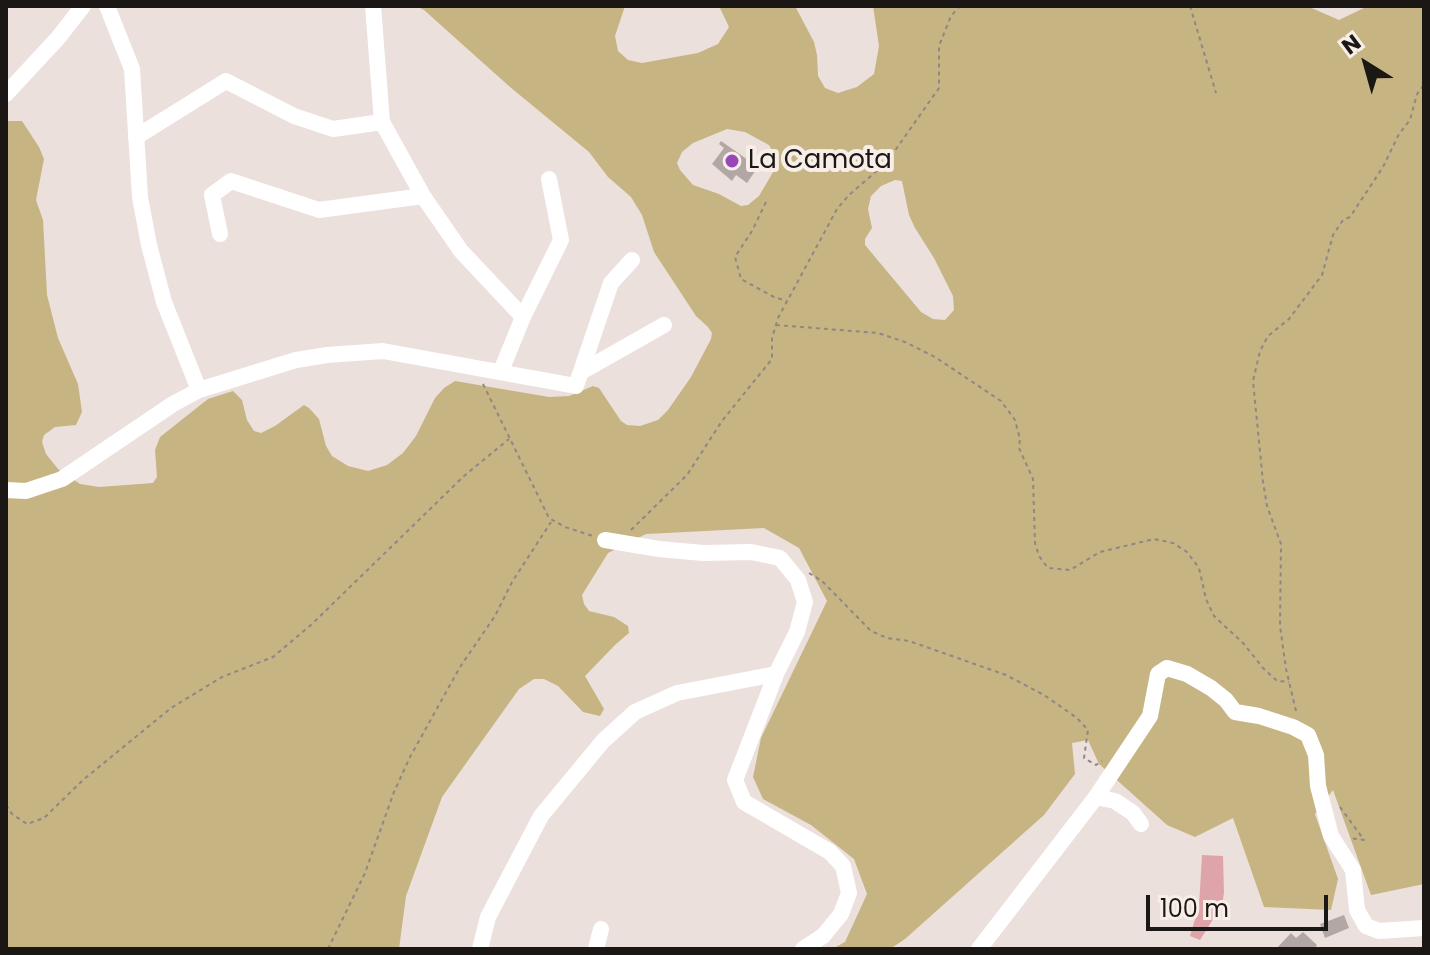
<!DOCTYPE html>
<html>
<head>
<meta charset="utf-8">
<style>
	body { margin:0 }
	#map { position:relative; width:1430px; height:955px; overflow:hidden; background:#ebe0db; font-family:Poppins,sans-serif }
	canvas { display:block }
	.frame { position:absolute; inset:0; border:8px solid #1a1715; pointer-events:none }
	.north { position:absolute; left:1326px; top:24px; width:80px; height:80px; -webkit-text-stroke:6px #f8eee8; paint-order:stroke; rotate:323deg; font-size:22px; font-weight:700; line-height:32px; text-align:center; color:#1a1715 }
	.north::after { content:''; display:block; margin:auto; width:28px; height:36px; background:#1a1715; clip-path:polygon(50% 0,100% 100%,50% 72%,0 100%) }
	.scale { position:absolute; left:1146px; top:895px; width:182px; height:36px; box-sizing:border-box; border:4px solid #1a1715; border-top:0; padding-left:10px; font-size:24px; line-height:28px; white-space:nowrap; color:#1a1715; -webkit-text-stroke:6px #f8eee8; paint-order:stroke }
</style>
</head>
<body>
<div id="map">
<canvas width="1430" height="955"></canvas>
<div class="frame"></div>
<div class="north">N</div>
<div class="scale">100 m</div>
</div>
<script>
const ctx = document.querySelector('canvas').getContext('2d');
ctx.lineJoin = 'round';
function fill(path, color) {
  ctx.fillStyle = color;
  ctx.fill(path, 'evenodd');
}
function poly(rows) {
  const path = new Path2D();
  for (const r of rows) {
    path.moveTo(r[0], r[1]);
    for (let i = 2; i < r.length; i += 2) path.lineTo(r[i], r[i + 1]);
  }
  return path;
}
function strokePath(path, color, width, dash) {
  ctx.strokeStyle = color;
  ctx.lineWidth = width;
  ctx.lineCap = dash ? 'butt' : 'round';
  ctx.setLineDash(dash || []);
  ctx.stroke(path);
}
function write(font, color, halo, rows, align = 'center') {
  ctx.font = font + ' Poppins,sans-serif';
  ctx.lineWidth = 8;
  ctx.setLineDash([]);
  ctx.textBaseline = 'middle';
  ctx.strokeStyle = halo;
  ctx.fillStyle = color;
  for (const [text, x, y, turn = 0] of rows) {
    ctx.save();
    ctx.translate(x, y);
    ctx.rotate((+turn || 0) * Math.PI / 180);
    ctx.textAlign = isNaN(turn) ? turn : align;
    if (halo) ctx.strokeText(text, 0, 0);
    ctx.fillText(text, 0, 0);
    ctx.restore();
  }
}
const green = poly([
	[416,6,625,6,615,36,618,51,628,60,642,63,698,53,718,44,729,27,719,6,795,6,814,42,817,55,818,76,825,88,838,93,857,87,874,74,879,46,873,6,1307,6,1339,20,1368,6,1424,6,1424,884,1371,895,1333,790,1315,814,1338,879,1331,910,1264,907,1233,818,1195,837,1167,825,1099,764,1088,740,1072,743,1075,774,1044,815,905,939,890,949,832,949,845,942,867,894,854,859,811,825,763,799,753,777,761,738,827,601,799,548,764,528,646,534,608,553,582,595,584,604,589,611,614,617,628,626,629,633,616,644,585,676,604,709,600,716,583,712,558,686,544,679,534,679,519,689,442,797,406,896,399,949,6,949,6,121,22,121,39,147,44,159,36,200,43,220,47,295,58,338,78,384,82,412,76,425,55,427,44,435,42,442,46,454,58,469,80,484,99,487,153,483,157,477,155,450,160,437,208,399,233,391,242,400,247,420,254,431,261,433,275,426,304,405,309,408,319,419,326,446,332,456,348,466,368,471,387,465,403,453,416,436,435,398,444,388,455,381,549,397,569,396,593,386,599,388,621,421,627,425,640,426,658,420,668,410,691,377,711,339,712,333,708,327,696,316,654,252,642,215,631,197,608,177,589,152,510,87,424,10],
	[727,129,745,132,769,145,779,162,759,196,748,205,741,206,719,194,693,185,680,170,677,163,682,152,693,143],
	[895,180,902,181,909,215,915,228,934,258,953,296,954,310,945,320,933,319,921,312,865,245,865,239,872,228,868,209,871,196,881,186]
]);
const water = poly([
	[1202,855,1223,856,1224,893,1222,905,1200,940,1190,936,1199,906]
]);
const building = poly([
	[721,141,758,167,747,183,736,175,732,181,712,164,724,148,719,144],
	[1344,915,1349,928,1325,938,1320,924],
	[1303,932,1317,945,1314,949,1276,949,1291,933,1296,938]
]);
const path = poly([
	[1190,6,1216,93],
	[766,202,752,231,735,257,741,279,774,297,787,301],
	[776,325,878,333,905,342,935,357,1001,401,1015,420,1020,439,1019,448,1033,479,1035,543,1039,556,1048,568,1070,570,1100,552,1154,539,1173,543,1187,552,1199,568,1206,599,1214,616,1244,644,1263,668,1277,681,1289,682],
	[483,384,549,518,565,527,593,536],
	[631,530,687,475,722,421,772,359,772,338,778,318,837,209,849,195,887,162,939,88,939,46,951,16,960,6],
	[809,573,822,581,871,631,887,638,909,641,1006,675,1044,695,1077,718,1088,730,1084,758,1096,765,1102,761],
	[1296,711,1286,669,1280,626,1281,544,1267,506,1263,482,1253,381,1260,351,1268,336,1289,319,1322,275,1333,235,1343,220,1350,217,1383,167,1399,134,1410,120,1417,94,1424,85],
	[6,805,12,814,27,824,44,818,83,780,171,708,222,677,273,657,312,624,464,476,509,439],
	[1340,807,1364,840,1349,838],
	[1128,948,1129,949],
	[328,949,365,873,394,792,410,757,460,667,495,616,512,582,551,522]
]);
const minor = poly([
	[107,6,132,69,140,197,149,245,164,302,199,390],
	[373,6,382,122,423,196,461,251,523,317],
	[6,94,58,38,83,6],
	[136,137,226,81,294,116,333,129,382,122],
	[220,234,212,195,231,181,319,210,423,196],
	[501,371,523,317,561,240,549,179],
	[581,372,664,325],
	[6,490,26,491,62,479,173,404,199,390,296,360,327,355,383,351,576,386,611,283,632,260],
	[605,540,659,549,703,553,751,552,780,558,798,580,805,602,797,632,776,674,735,780,744,802,830,852,843,866,849,893,841,914,823,936,803,949],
	[1096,797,1150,716,1158,674,1167,668,1187,674,1211,688,1226,700,1235,712,1259,716,1293,727,1308,735,1316,755,1318,786,1331,836,1353,870,1357,910,1366,926,1379,931,1424,928],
	[480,949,488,917,541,816,603,741,635,712,677,693,776,674],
	[596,949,601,929],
	[979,949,1096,797,1115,801,1133,813,1141,824]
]);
const markers = [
	[732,161,8,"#9747b8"]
];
const poiNames = [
	["La Camota",748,161]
];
fill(green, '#c6b482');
fill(water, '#dfa4aa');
fill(building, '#b3a7a5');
strokePath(path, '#8f8784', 2, [4, 4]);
strokePath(minor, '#fff', 16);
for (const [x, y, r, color] of markers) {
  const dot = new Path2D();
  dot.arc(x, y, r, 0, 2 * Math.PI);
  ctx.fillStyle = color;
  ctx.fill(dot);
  strokePath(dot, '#f8eee8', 3);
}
write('26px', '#1a1715', '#f8eee8', poiNames, 'left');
</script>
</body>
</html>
